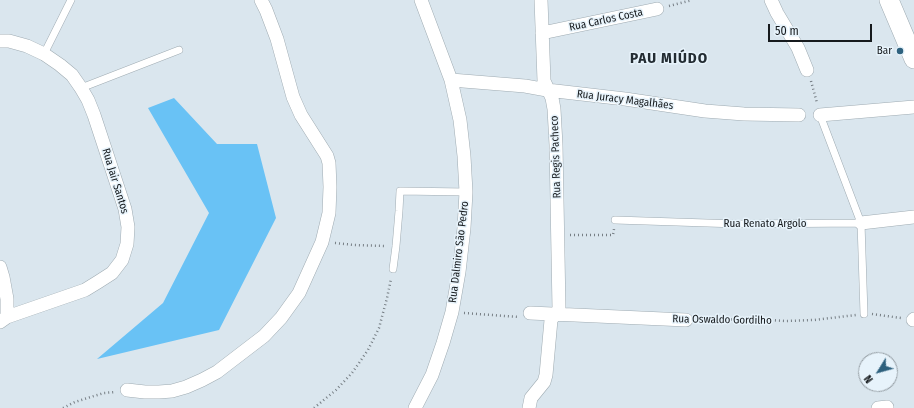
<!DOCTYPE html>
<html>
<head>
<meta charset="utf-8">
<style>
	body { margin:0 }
	#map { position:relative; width:914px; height:408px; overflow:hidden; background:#dae6ee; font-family:"Fira Sans Condensed",sans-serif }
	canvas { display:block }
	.north { position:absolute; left:858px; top:352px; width:40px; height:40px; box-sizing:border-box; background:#e7f3fb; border:1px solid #939ca2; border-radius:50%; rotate:233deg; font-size:11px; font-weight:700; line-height:16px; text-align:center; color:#161a1d }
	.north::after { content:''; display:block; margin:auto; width:14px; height:18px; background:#2e617e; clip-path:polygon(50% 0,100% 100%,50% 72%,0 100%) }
	.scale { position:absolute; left:768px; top:24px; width:104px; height:18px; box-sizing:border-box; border:2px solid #161a1d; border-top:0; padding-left:5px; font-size:12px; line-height:14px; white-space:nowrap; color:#161a1d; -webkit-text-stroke:3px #e7f3fb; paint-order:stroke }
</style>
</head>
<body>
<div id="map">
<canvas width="914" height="408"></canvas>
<div class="north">N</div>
<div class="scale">50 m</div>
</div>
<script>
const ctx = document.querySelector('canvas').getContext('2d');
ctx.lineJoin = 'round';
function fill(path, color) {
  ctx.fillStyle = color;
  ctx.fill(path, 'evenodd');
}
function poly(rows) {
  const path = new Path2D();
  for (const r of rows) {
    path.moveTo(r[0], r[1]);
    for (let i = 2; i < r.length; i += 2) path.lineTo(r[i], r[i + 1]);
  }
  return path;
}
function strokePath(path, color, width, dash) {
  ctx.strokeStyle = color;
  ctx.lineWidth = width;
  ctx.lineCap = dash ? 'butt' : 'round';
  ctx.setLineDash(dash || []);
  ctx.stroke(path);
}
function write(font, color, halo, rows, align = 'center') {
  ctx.font = font + ' "Fira Sans Condensed",sans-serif';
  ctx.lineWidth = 3;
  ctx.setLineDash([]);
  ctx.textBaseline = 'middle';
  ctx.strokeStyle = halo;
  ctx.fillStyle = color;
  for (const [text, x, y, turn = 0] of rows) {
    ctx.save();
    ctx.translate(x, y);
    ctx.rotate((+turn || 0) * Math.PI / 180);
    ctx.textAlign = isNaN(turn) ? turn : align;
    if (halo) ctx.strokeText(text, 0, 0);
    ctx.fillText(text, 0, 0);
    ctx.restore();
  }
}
const green = poly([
	[174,98,217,144,257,144,276,218,219,330,97,359,163,303,209,213,148,108]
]);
const path = poly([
	[669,6,692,0],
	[811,81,817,103],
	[570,235,613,235,614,229],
	[335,243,354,245,386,246],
	[464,313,519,317],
	[872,314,901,318],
	[699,320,752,319,786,321,814,320,856,315],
	[63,408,75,402,94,396,104,393,115,392],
	[314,408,336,390,352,373,368,350,379,328,387,298,391,279]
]);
const service = poly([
	[44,54,71,0],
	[81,88,179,50],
	[820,115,861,223,864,314],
	[615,220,738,224,861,223],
	[393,269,396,246,399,211,400,191,466,192]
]);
const minor = poly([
	[771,0,777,13,798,48,807,70],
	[542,33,657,9],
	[0,41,9,41,27,46,44,54,60,65,72,75,81,88,88,100,94,115,125,209,128,227,127,244,122,260,112,273,98,282,85,290,7,317,0,322],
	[451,80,525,86,547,90,625,99,705,111,744,114,799,115],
	[820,115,914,107],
	[861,223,914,217],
	[0,267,3,277,7,299,7,317],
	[530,313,686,320],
	[913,320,914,319],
	[127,390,145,392,159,392,172,391,186,387,202,380,217,372,264,336,281,318,299,293,322,242,329,213,330,187,329,163,327,156,301,115,293,97,277,39,266,10,261,0],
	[415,408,432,375,443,343,452,312,459,272,464,228,466,192,464,156,460,120,451,80,421,0],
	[529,408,531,398,544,382,546,375,551,320,559,309,556,145,554,109,552,98,544,81,541,0],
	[878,408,887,407,887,408]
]);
const secondary = poly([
	[889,0,914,59]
]);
const markers = [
	[900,51,4,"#2e617e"]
];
const streetNames = [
	["Rua Carlos Costa",606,20,-12],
	["Rua Juracy Magalhães",625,100,7],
	["Rua Regis Pacheco",556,157,-92],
	["Rua Jair Santos",115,181,73],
	["Rua Renato Argolo",765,224],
	["Rua Dalmiro São Pedro",459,252,-83],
	["Rua Oswaldo Gordilho",722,320,1]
];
const poiNames = [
	["Bar",892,51]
];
const districtNames = [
	["PAU MIÚDO",669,59]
];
fill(green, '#69c2f5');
strokePath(service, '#9fabb2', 8);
strokePath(minor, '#9fabb2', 14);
strokePath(secondary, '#9fabb2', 20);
strokePath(path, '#767e84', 2.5, [1, 3]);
strokePath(service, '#fff', 7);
strokePath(minor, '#fff', 13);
strokePath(secondary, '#fff', 19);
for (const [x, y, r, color] of markers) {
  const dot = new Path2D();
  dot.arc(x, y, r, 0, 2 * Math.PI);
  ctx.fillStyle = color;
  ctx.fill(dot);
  strokePath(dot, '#e7f3fb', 1.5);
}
write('11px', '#161a1d', '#e7f3fb', streetNames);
write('11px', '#161a1d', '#e7f3fb', poiNames, 'right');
ctx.letterSpacing = '1px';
write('bold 15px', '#242d33', '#e7f3fb', districtNames);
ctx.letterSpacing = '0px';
</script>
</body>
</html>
